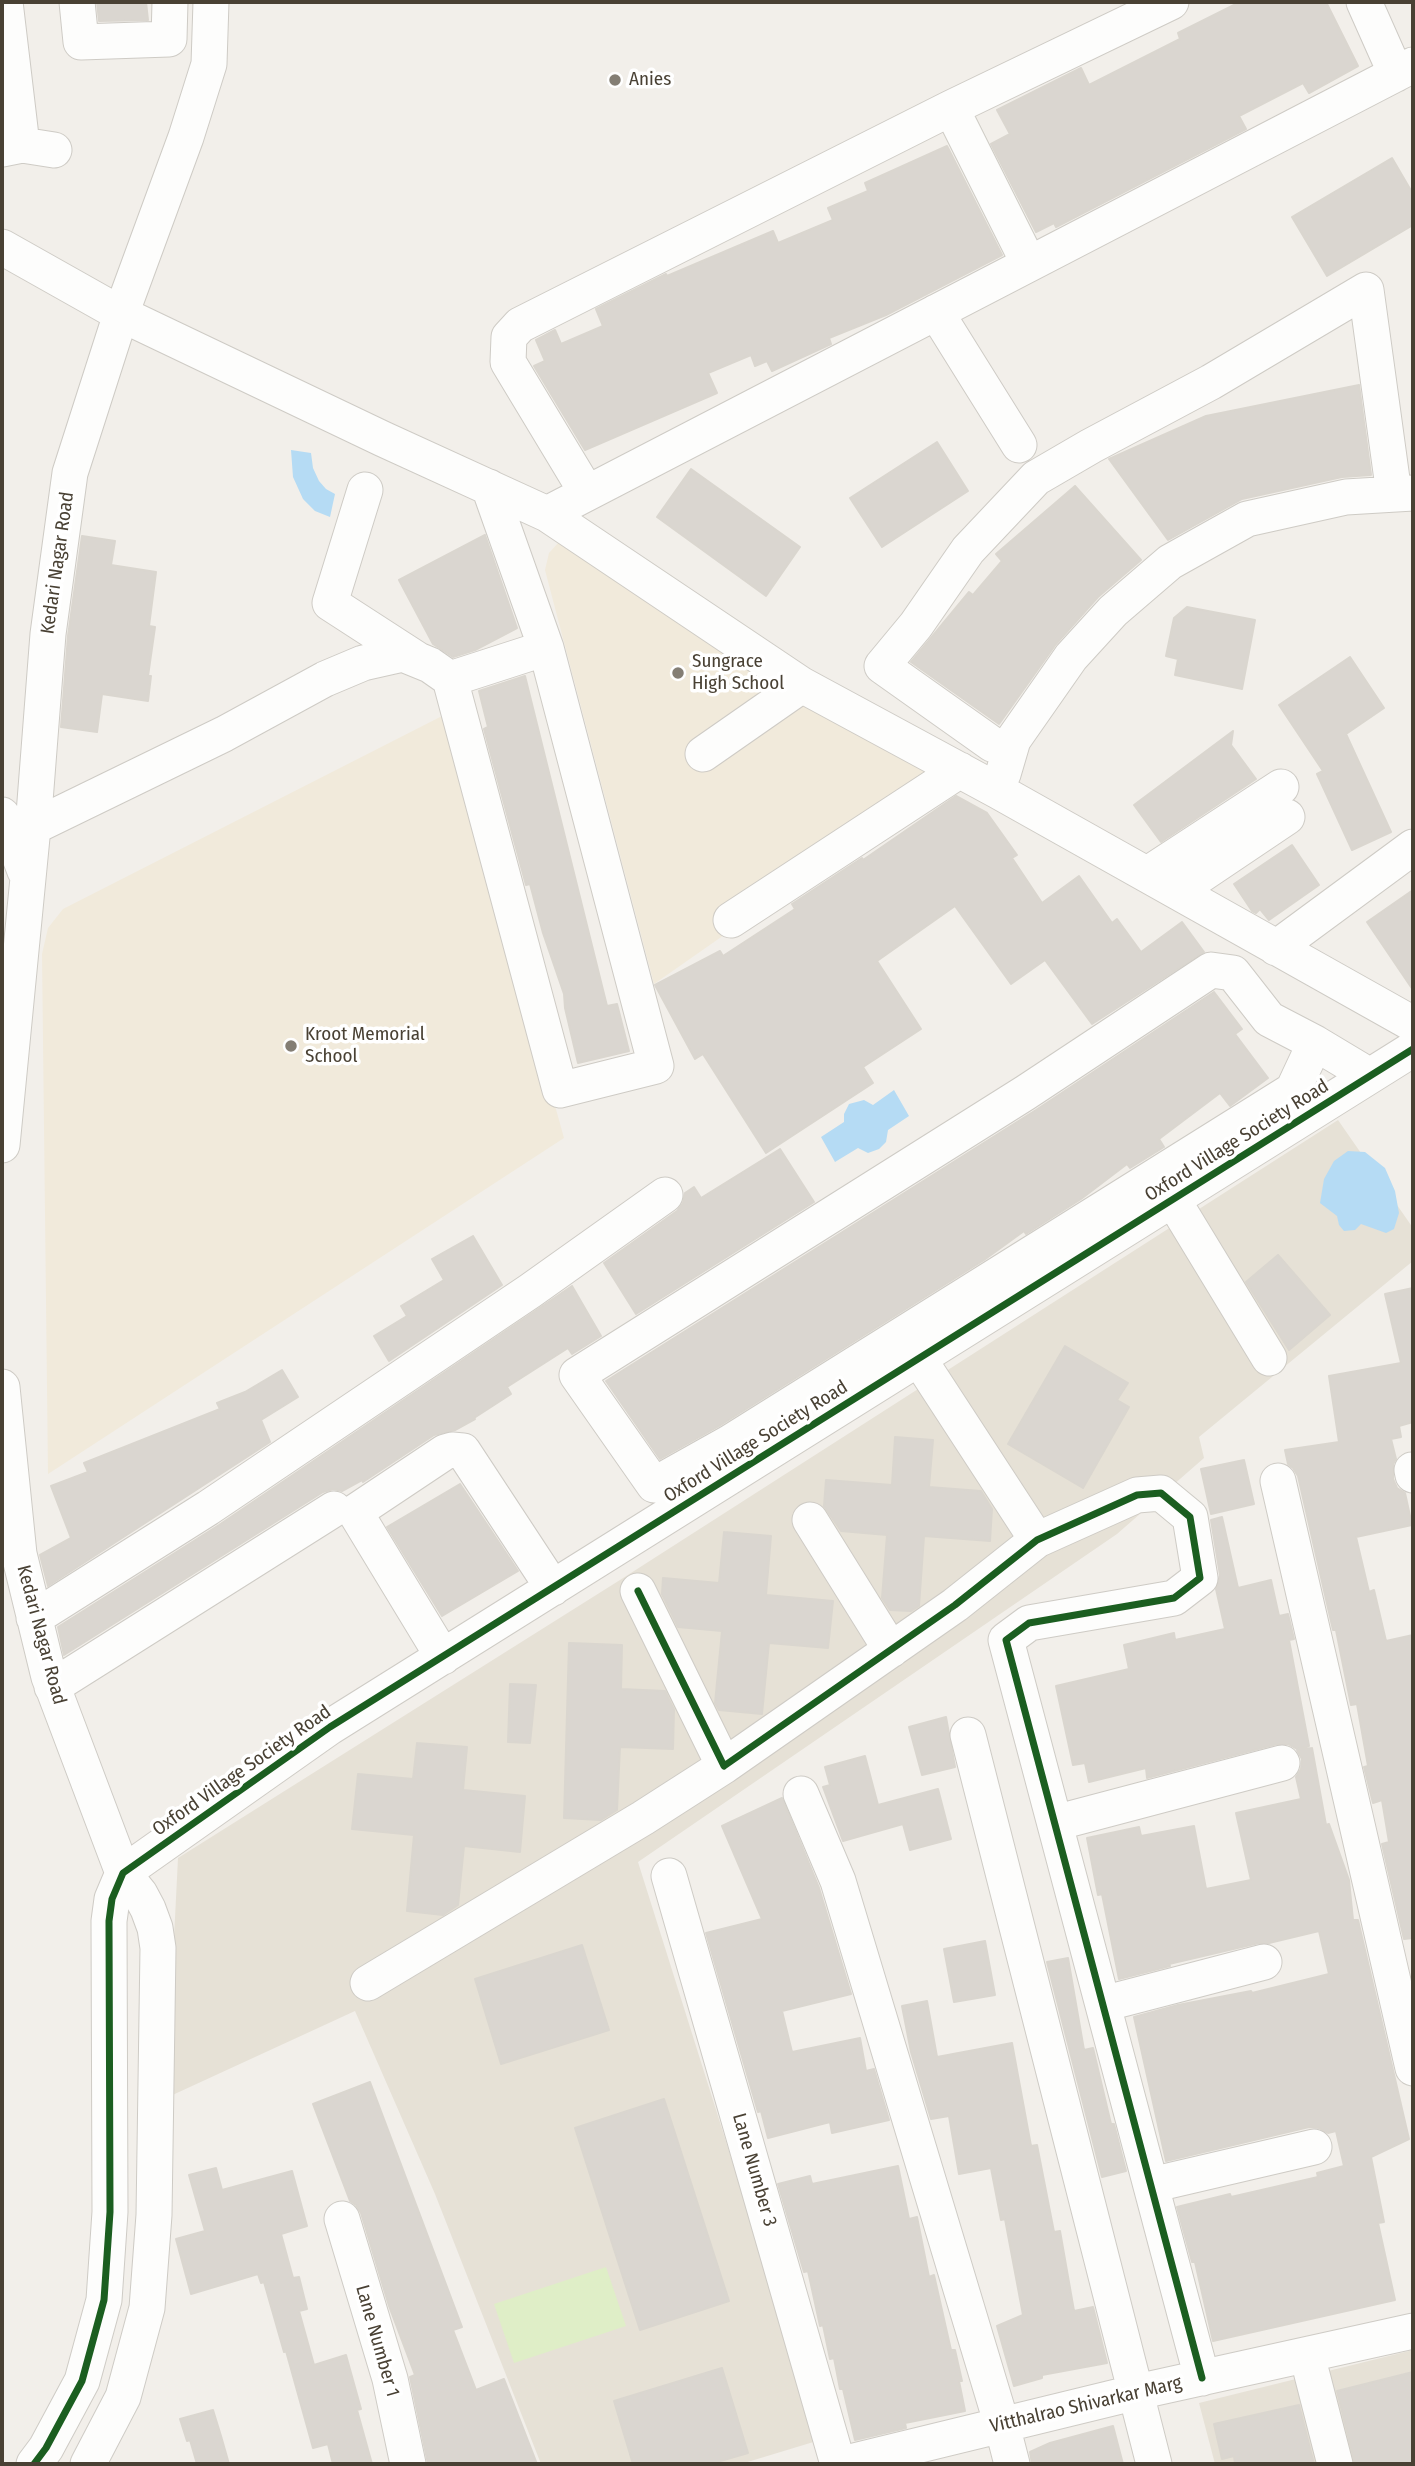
<!DOCTYPE html>
<html>
<head>
<meta charset="utf-8">
<style>
	body { margin:0 }
	#map { position:relative; width:1415px; height:2466px; overflow:hidden; background:#f2efea; font-family:"Fira Sans Condensed",sans-serif }
	canvas { display:block }
	.frame { position:absolute; inset:0; border:4px solid #494134; pointer-events:none }
</style>
</head>
<body>
<div id="map">
<canvas width="1415" height="2466"></canvas>
<div class="frame"></div>
</div>
<script>
const ctx = document.querySelector('canvas').getContext('2d');
ctx.lineJoin = 'round';
function fill(path, color) {
  ctx.fillStyle = color;
  ctx.fill(path, 'evenodd');
}
function poly(rows) {
  const path = new Path2D();
  for (const r of rows) {
    path.moveTo(r[0], r[1]);
    for (let i = 2; i < r.length; i += 2) path.lineTo(r[i], r[i + 1]);
  }
  return path;
}
function strokePath(path, color, width, dash) {
  ctx.strokeStyle = color;
  ctx.lineWidth = width;
  ctx.lineCap = dash ? 'butt' : 'round';
  ctx.setLineDash(dash || []);
  ctx.stroke(path);
}
function write(font, color, halo, rows, align = 'center') {
  ctx.font = font + ' "Fira Sans Condensed",sans-serif';
  ctx.lineWidth = 7;
  ctx.setLineDash([]);
  ctx.textBaseline = 'middle';
  ctx.strokeStyle = halo;
  ctx.fillStyle = color;
  for (const [text, x, y, turn = 0] of rows) {
    ctx.save();
    ctx.translate(x, y);
    ctx.rotate((+turn || 0) * Math.PI / 180);
    ctx.textAlign = isNaN(turn) ? turn : align;
    if (halo) ctx.strokeText(text, 0, 0);
    ctx.fillText(text, 0, 0);
    ctx.restore();
  }
}
const residential = poly([
	[1338,1120,1413,1228,1413,1261,1199,1437,1204,1458,1117,1534,638,1862,820,2440,741,2464,541,2464,435,2194,355,2011,166,2098,178,1858,620,1580],
	[1413,2350,1413,2464,1215,2464,1199,2403]
]);
const education = poly([
	[559,542,953,775,654,984,545,570,549,553],
	[446,714,564,1138,48,1474,42,954,48,928,63,909]
]);
const green = poly([
	[606,2267,626,2326,514,2363,494,2304]
]);
const water = poly([
	[291,450,311,453,313,468,319,481,326,489,335,494,330,517,315,511,303,499,293,477],
	[894,1090,909,1116,888,1130,886,1142,879,1149,868,1153,858,1148,835,1162,821,1137,844,1122,844,1114,849,1104,864,1100,873,1105],
	[1348,1151,1365,1152,1385,1168,1395,1191,1399,1213,1394,1229,1386,1233,1361,1224,1355,1230,1344,1231,1339,1225,1337,1216,1320,1203,1324,1179,1334,1161]
]);
const building = poly([
	[97,2,146,2,148,20,99,21,97,2],
	[1240,2,1326,2,1358,66,1309,93,1303,83,1239,116,1246,129,1056,227,1054,223,1036,232,991,144,1010,134,997,110,1081,68,1089,85,1180,39,1178,33,1240,2],
	[947,146,1002,255,886,315,829,338,831,344,772,371,767,361,755,366,751,355,708,373,717,393,585,450,534,366,545,361,536,340,555,330,561,344,603,326,596,309,666,274,667,276,773,231,778,243,833,220,828,208,868,191,865,183,947,146],
	[1392,158,1413,194,1413,225,1327,276,1292,217,1392,158],
	[1359,385,1371,475,1342,477,1242,499,1168,540,1109,459,1206,416,1359,385],
	[937,442,968,491,882,547,850,498,937,442],
	[691,469,800,547,766,596,657,517,691,469],
	[1075,486,1141,560,1098,597,1056,644,999,724,911,662,969,592,973,595,1002,561,996,554,1075,486],
	[485,535,517,628,475,650,453,657,433,644,399,580,485,535],
	[82,536,115,541,111,565,156,572,149,626,155,627,148,676,151,676,148,701,102,694,97,732,61,727,68,636,82,536],
	[1187,607,1255,620,1242,689,1175,675,1178,659,1166,656,1174,618,1187,607],
	[1350,657,1384,708,1346,734,1391,832,1352,850,1317,774,1323,771,1279,705,1350,657],
	[525,676,607,1006,617,1004,629,1051,578,1063,565,1008,564,994,543,933,530,884,526,885,484,729,488,727,479,691,525,676],
	[1233,731,1231,745,1256,779,1161,842,1134,805,1233,731],
	[956,796,987,813,1017,855,1012,858,1042,903,1079,876,1112,923,1117,919,1141,952,1182,922,1204,952,1092,1024,1045,960,1011,984,955,906,877,961,921,1029,863,1067,873,1083,766,1153,703,1054,695,1059,655,985,720,951,723,956,795,909,792,904,862,858,863,860,956,796],
	[1292,845,1319,885,1269,920,1260,909,1256,913,1252,911,1234,884,1292,845],
	[1413,890,1413,990,1367,922,1413,890],
	[1214,992,1242,1029,1235,1034,1268,1078,1230,1106,1220,1093,1159,1139,1164,1147,1130,1168,1127,1164,1081,1199,1026,1234,1024,1231,984,1260,719,1426,660,1459,606,1381,1036,1110,1214,992],
	[780,1149,814,1202,636,1314,604,1263,677,1211,683,1203,685,1193,694,1187,701,1198,780,1149],
	[473,1236,502,1285,389,1361,374,1336,407,1316,401,1306,444,1280,432,1259,473,1236],
	[1278,1255,1330,1315,1289,1350,1246,1282,1278,1255],
	[572,1286,601,1336,572,1354,568,1348,507,1387,511,1394,474,1418,475,1419,455,1430,434,1435,363,1482,362,1480,342,1491,333,1489,323,1492,64,1655,58,1627,219,1525,572,1286],
	[1413,1288,1413,1422,1399,1426,1401,1437,1391,1439,1396,1459,1393,1464,1393,1479,1397,1488,1405,1493,1412,1525,1356,1537,1369,1592,1374,1590,1386,1641,1413,1635,1413,1938,1404,1939,1382,1844,1389,1842,1382,1800,1373,1803,1364,1767,1368,1766,1357,1704,1351,1705,1336,1630,1333,1630,1298,1476,1293,1468,1288,1464,1285,1450,1339,1442,1329,1376,1401,1363,1385,1294,1413,1288],
	[1065,1346,1128,1383,1117,1400,1129,1407,1083,1488,1008,1444,1065,1346],
	[282,1370,298,1397,261,1420,270,1442,48,1586,40,1555,71,1538,51,1486,88,1472,84,1463,220,1409,217,1403,245,1392,282,1370],
	[895,1437,933,1440,929,1487,981,1491,992,1509,990,1541,924,1536,919,1606,911,1611,890,1610,882,1598,887,1535,841,1531,824,1506,826,1480,892,1485,895,1437],
	[1244,1460,1254,1504,1211,1514,1201,1469,1244,1460],
	[460,1484,518,1571,442,1616,387,1527,460,1484],
	[1222,1517,1238,1588,1271,1580,1279,1616,1288,1614,1294,1639,1289,1640,1309,1746,1297,1749,1288,1744,1277,1744,1147,1778,1146,1768,1089,1782,1085,1763,1073,1765,1056,1686,1129,1669,1124,1645,1174,1633,1175,1640,1225,1629,1216,1589,1220,1575,1211,1520,1222,1517],
	[724,1532,771,1536,766,1595,833,1601,828,1648,769,1643,762,1714,719,1710,715,1703,722,1631,678,1627,662,1594,663,1578,719,1583,724,1532],
	[569,1643,622,1645,621,1689,665,1691,674,1710,673,1749,620,1747,617,1810,601,1820,564,1818,569,1643],
	[510,1684,536,1685,530,1743,508,1742,510,1684],
	[946,1717,955,1767,922,1775,909,1727,946,1717],
	[417,1743,467,1747,463,1790,525,1796,520,1852,464,1846,458,1905,443,1915,407,1911,414,1835,352,1829,358,1774,413,1779,417,1743],
	[1312,1748,1326,1825,1329,1824,1349,1880,1353,1920,1358,1920,1409,2139,1371,2157,1384,2222,1378,2223,1395,2300,1213,2341,1195,2262,1192,2262,1177,2207,1230,2194,1231,2197,1318,2177,1317,2173,1344,2166,1336,2131,1328,2133,1319,2128,1309,2127,1166,2161,1134,2017,1178,2005,1251,1991,1252,1993,1329,1974,1319,1931,1269,1943,1259,1943,1169,1964,1170,1966,1119,1979,1102,1894,1098,1895,1087,1838,1139,1827,1141,1836,1194,1826,1206,1889,1251,1880,1236,1813,1301,1799,1296,1777,1301,1769,1302,1759,1297,1750,1312,1748],
	[865,1756,878,1805,938,1789,951,1839,910,1850,903,1824,843,1841,823,1787,830,1785,825,1767,865,1756],
	[782,1798,819,1888,851,1994,782,2011,792,2052,860,2038,866,2071,874,2069,889,2120,832,2133,830,2122,768,2138,761,2111,758,2112,706,1933,762,1919,722,1826,782,1798],
	[985,1941,995,1995,954,2002,944,1949,985,1941],
	[582,1945,609,2030,501,2064,475,1979,582,1945],
	[1068,1958,1084,2050,1093,2048,1111,2124,1114,2124,1126,2171,1102,2177,1047,1962,1068,1958],
	[927,2001,937,2057,1012,2043,1031,2146,1037,2145,1054,2232,1060,2231,1074,2311,1093,2307,1107,2363,1042,2375,1042,2378,1014,2386,997,2326,1023,2315,1005,2219,1001,2220,991,2168,959,2174,949,2116,931,2119,911,2052,902,2006,927,2001],
	[370,2082,462,2327,453,2330,476,2390,504,2379,537,2464,428,2464,410,2377,415,2375,389,2306,361,2213,356,2205,350,2201,313,2104,370,2082],
	[664,2099,729,2301,640,2330,575,2128,664,2099],
	[898,2166,909,2219,917,2217,929,2277,934,2275,951,2350,955,2350,962,2381,959,2381,965,2411,905,2423,906,2428,855,2440,843,2389,840,2389,834,2358,830,2359,823,2325,820,2326,808,2271,804,2272,778,2184,810,2176,812,2184,898,2166],
	[216,2168,222,2190,292,2171,307,2226,281,2234,293,2278,299,2277,307,2309,299,2311,314,2365,346,2355,361,2409,357,2410,372,2464,333,2464,328,2444,313,2448,286,2351,284,2352,264,2282,261,2283,258,2274,191,2294,176,2239,205,2231,189,2175,216,2168],
	[722,2368,748,2453,710,2464,633,2464,614,2401,722,2368],
	[1413,2372,1413,2464,1355,2464,1337,2391,1413,2372],
	[1299,2405,1314,2464,1235,2464,1234,2456,1222,2459,1214,2424,1299,2405],
	[213,2410,221,2436,229,2464,197,2464,190,2440,187,2441,180,2419,213,2410],
	[1113,2426,1123,2464,1032,2464,1030,2452,1050,2443,1113,2426]
]);
const minor = poly([
	[5,2,22,145],
	[77,2,81,42,169,39,170,2],
	[1364,2,1396,74],
	[951,108,1029,264],
	[2,149,22,145,54,150],
	[2,247,121,314,383,439,547,514,802,685,998,791,1413,1024],
	[936,312,1019,445],
	[365,490,330,603,418,660],
	[587,493,508,362,509,337,520,325,951,108,1171,2],
	[547,514,1413,65],
	[450,679,546,648],
	[1009,751,992,744,882,666,916,625,968,550,1036,478,1091,446,1211,382,1366,290,1394,494],
	[703,754,802,685],
	[1003,774,1013,740,1071,657,1113,611,1170,562,1247,519,1346,497,1413,493],
	[2,815,6,821,25,871],
	[33,827,224,734,325,679,363,663,403,654,430,665,450,679,560,1090,656,1066,546,648,489,487],
	[1148,874,1281,787],
	[1177,891,1287,817],
	[731,920,960,770],
	[1276,948,1413,847],
	[1315,1043,1293,1090,729,1443,654,1485,577,1375,1025,1093,1211,970,1233,973,1269,1019,1315,1043,1370,1076],
	[2,1145,33,827,48,634,70,473,121,314,186,137,209,64,211,2],
	[1173,1200,1269,1358],
	[919,1359,1037,1540],
	[2,1387,19,1554,49,1677,123,1873,140,1894,148,1909,155,1928,158,1948,154,2215,147,2308,123,2397,88,2464],
	[1412,1470,1413,1475],
	[1278,1481,1413,2068],
	[810,1520,891,1650],
	[638,1591,724,1766,955,1605,1037,1540,1137,1495,1161,1493,1190,1517,1200,1578,1174,1598,1029,1623,1006,1640,1202,2378],
	[34,1618,208,1508,530,1291,665,1195],
	[443,1657,355,1512,445,1452,452,1450,463,1451,553,1588],
	[52,1687,334,1509],
	[968,1735,1154,2464],
	[801,1794,838,1881,1002,2425,1012,2464],
	[1055,1823,1282,1763],
	[669,1876,838,2464],
	[368,1983,643,1818,724,1766],
	[1103,2004,1264,1962],
	[1151,2185,1314,2147],
	[342,2219,390,2379,408,2464],
	[1307,2355,1335,2464],
	[34,2464,46,2448,82,2381,104,2300,110,2212,109,1921,112,1899,123,1873,330,1727,1413,1049],
	[842,2464,1137,2392,1413,2331]
]);
const cycleway = poly([
	[638,1591,724,1766,955,1605,1037,1540,1137,1495,1161,1493,1190,1517,1200,1578,1174,1598,1029,1623,1006,1640,1202,2378],
	[34,2464,46,2448,82,2381,104,2300,110,2212,109,1921,112,1899,123,1873,330,1727,1413,1049]
]);
const markers = [
	[615,80,7,"#847e74"],
	[678,673,7,"#847e74"],
	[291,1046,7,"#847e74"]
];
const poiNames = [
	["Anies",629,80],
	["Sungrace",692,662],
	["High School",692,684],
	["Kroot Memorial",305,1035],
	["School",305,1057]
];
const streetNames = [
	["Kedari Nagar Road",58,563,-82],
	["Oxford Village Society Road",1237,1141,-32],
	["Oxford Village Society Road",756,1442,-32],
	["Kedari Nagar Road",41,1635,75],
	["Oxford Village Society Road",242,1771,-35],
	["Lane Number 3",754,2170,74],
	["Lane Number 1",377,2341,74],
	["Vitthalrao Shivarkar Marg",1086,2405,-13]
];
fill(residential, '#e6e1d6');
fill(education, '#f1eadb');
fill(green, '#dfeec7');
fill(water, '#b5dbf4');
fill(building, '#dad6d0');
strokePath(building, '#dad6cf', 2);
strokePath(minor, '#cecbc5', 37);
strokePath(minor, '#fdfdfc', 35);
strokePath(cycleway, '#1b5e20', 7);
for (const [x, y, r, color] of markers) {
  const dot = new Path2D();
  dot.arc(x, y, r, 0, 2 * Math.PI);
  ctx.fillStyle = color;
  ctx.fill(dot);
  strokePath(dot, '#fff', 2.5);
}
write('19px', '#494134', '#fff', poiNames, 'left');
write('19px', '#494134', '#fff', streetNames);
</script>
</body>
</html>
